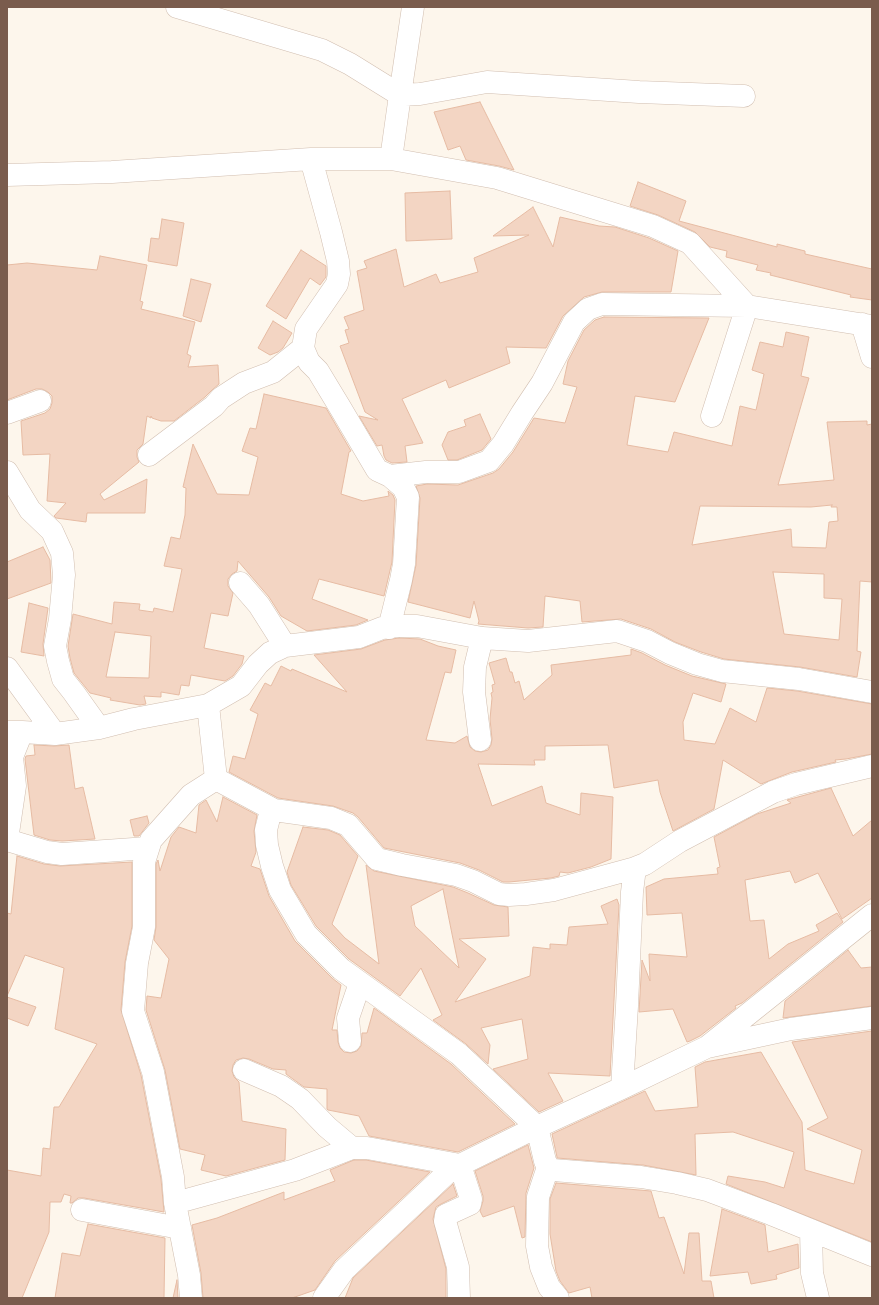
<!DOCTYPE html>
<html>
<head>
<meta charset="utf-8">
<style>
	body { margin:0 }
	#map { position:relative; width:879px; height:1305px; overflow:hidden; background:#fdf6ec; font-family:Jost,sans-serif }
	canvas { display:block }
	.frame { position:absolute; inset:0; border:8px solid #7a5c4d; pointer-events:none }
</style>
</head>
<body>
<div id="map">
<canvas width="879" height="1305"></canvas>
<div class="frame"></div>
</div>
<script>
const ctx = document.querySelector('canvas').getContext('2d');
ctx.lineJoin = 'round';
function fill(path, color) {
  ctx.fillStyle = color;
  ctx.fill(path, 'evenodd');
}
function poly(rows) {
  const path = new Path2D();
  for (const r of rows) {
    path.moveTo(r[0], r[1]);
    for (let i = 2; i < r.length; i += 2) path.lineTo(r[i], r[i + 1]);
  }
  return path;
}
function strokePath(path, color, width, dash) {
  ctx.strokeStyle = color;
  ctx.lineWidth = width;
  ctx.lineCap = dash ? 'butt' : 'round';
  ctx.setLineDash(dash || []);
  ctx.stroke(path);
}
const building = poly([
	[480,102,514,170,499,166,466,160,460,146,448,150,434,112,480,102],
	[638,182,686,201,679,221,777,247,777,244,805,251,805,254,872,269,872,300,850,297,851,295,770,275,771,273,756,270,758,265,726,257,727,251,710,247,695,232,658,215,630,206,638,182],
	[450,191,452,239,406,241,405,193,450,191],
	[533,207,553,247,560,217,599,226,615,227,649,238,678,251,671,292,602,292,584,297,563,316,546,348,506,347,510,363,449,388,446,380,402,399,423,443,405,446,407,462,392,463,386,460,384,456,382,445,377,446,359,416,378,420,365,412,340,346,349,343,345,330,349,329,344,317,364,310,357,271,367,268,364,261,396,249,404,287,436,274,440,283,478,272,474,258,529,235,493,236,533,207],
	[162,219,184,223,177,266,148,261,151,238,159,239,162,219],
	[301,250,326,266,326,277,320,285,310,278,286,319,266,306,301,250],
	[100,256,147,265,140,301,143,302,141,309,195,322,187,354,191,356,188,367,218,365,219,384,212,390,205,397,174,421,161,421,152,418,151,416,151,418,147,416,143,444,137,450,137,457,139,462,100,494,104,500,147,479,145,513,87,513,86,522,56,518,54,516,66,503,47,501,50,454,23,455,21,421,45,413,50,409,52,403,52,396,48,392,42,389,36,389,7,400,7,265,27,263,97,270,100,256],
	[191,279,211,284,201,322,183,316,191,279],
	[604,317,709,318,675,402,635,396,627,445,668,452,674,432,732,446,740,406,756,410,764,374,752,370,760,342,783,347,786,332,809,337,801,376,809,378,778,485,834,480,827,422,867,421,867,425,872,424,872,582,860,581,857,651,861,652,857,677,800,667,724,659,701,652,675,642,651,629,621,619,582,622,580,601,545,596,543,627,528,628,478,624,479,621,474,601,470,618,408,602,416,565,420,498,416,486,427,484,458,485,493,473,499,469,513,452,534,418,565,423,577,387,563,384,568,361,584,330,595,320,604,317],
	[832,505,831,507,837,507,838,521,829,522,826,548,792,547,791,529,692,545,700,506,811,507,832,505],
	[773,572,824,574,824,598,842,599,839,640,784,634,773,572],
	[273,321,292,333,283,348,278,352,270,355,258,348,273,321],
	[264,394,326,408,351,451,349,452,341,494,363,501,389,496,388,491,393,495,395,500,392,562,384,596,319,579,312,599,368,620,356,625,307,631,281,616,269,597,238,561,237,571,232,574,228,579,228,586,233,593,228,616,211,613,204,648,244,656,242,664,233,676,225,681,191,675,189,686,181,685,179,695,161,692,161,697,144,696,146,704,140,705,110,700,111,698,90,693,74,673,70,658,68,646,73,614,112,624,114,602,140,604,139,610,153,612,154,608,173,612,182,569,164,566,171,537,180,539,185,515,186,488,183,487,193,444,217,494,249,495,258,457,242,451,250,428,256,429,264,394],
	[115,632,151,636,149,678,106,677,115,632],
	[480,414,491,439,482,450,457,460,448,460,442,445,448,432,466,426,464,420,480,414],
	[43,547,50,560,51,583,7,599,7,562,43,547],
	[29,603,48,608,43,644,44,656,21,652,29,603],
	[399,638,420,639,438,646,456,650,451,673,445,672,426,740,455,743,467,736,470,747,475,751,481,752,488,750,491,745,492,739,490,719,492,698,491,693,493,692,492,685,495,684,489,663,506,658,510,672,512,672,515,683,519,681,524,700,552,675,551,665,631,655,631,649,642,653,665,665,692,676,726,684,721,702,693,693,683,722,684,740,715,744,730,708,756,722,767,688,797,691,872,704,872,754,846,759,835,760,836,762,792,772,761,784,723,760,714,809,673,831,660,792,658,780,614,788,608,745,545,746,545,760,534,760,535,765,478,764,492,806,542,786,546,803,580,815,581,793,613,797,611,859,591,867,568,873,560,872,559,876,551,878,509,882,503,882,479,870,460,863,384,848,358,817,353,813,333,806,278,798,229,772,233,756,245,759,258,714,250,710,265,683,271,686,281,666,291,671,292,669,347,692,314,655,361,649,385,640,399,638],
	[34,745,54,746,69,745,75,789,83,787,95,839,62,841,50,840,34,835,25,759,26,756,35,755,34,745],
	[831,788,853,836,872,820,872,898,842,919,818,873,795,883,790,871,745,880,750,921,764,920,769,959,788,944,819,931,816,925,837,913,843,922,742,1003,735,1006,736,1008,700,1036,690,1041,687,1042,673,1009,639,1012,642,960,650,981,649,954,687,957,682,913,647,915,646,887,664,879,718,874,717,868,720,867,714,837,757,814,791,803,787,800,831,788],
	[223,797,257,815,254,831,256,852,251,866,260,869,269,896,295,941,332,978,341,985,332,1030,337,1030,338,1042,340,1048,344,1052,351,1053,357,1051,361,1046,362,1033,367,1033,374,1008,451,1064,515,1124,458,1152,369,1136,359,1116,328,1110,327,1109,327,1089,304,1087,286,1074,286,1070,273,1069,249,1059,243,1058,236,1060,233,1065,232,1071,234,1077,239,1082,242,1121,286,1129,285,1160,226,1176,201,1170,205,1155,180,1149,165,1070,146,1010,147,996,161,998,169,959,154,940,156,927,156,864,158,860,160,871,171,837,179,827,196,833,199,805,206,800,217,822,223,797],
	[147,816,149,823,139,836,134,836,130,820,147,816],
	[303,827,328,830,340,835,358,856,332,924,345,938,379,964,366,865,374,871,453,887,468,893,494,905,508,907,509,936,459,939,486,959,455,1002,530,976,533,947,550,949,550,944,567,945,569,927,608,924,601,906,617,899,619,905,610,1076,548,1073,563,1101,539,1112,493,1069,528,1059,522,1019,481,1028,490,1045,488,1064,466,1044,433,1020,442,1015,421,968,400,996,349,959,316,926,291,885,287,872,303,827],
	[443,889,452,934,459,968,415,926,411,906,443,889],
	[17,856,44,864,60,866,132,862,132,926,125,962,121,1010,141,1075,161,1179,164,1212,84,1198,78,1198,72,1203,70,1203,71,1196,64,1194,61,1202,50,1202,49,1232,22,1298,7,1298,7,1170,41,1176,43,1148,50,1149,54,1107,59,1107,97,1044,55,1029,64,968,25,955,7,996,7,913,11,914,17,856],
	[848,950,861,968,872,967,872,1006,783,1018,785,1001,848,950],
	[7,997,36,1007,28,1026,7,1018,7,997],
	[872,1031,872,1242,726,1184,728,1176,765,1182,784,1188,794,1152,733,1132,695,1134,696,1175,643,1165,557,1158,557,1157,552,1134,645,1091,655,1111,698,1107,695,1067,705,1062,761,1052,802,1122,805,1170,854,1184,862,1150,807,1129,828,1118,792,1042,872,1031],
	[528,1145,534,1168,526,1193,525,1237,522,1238,514,1206,483,1217,480,1211,483,1201,483,1196,475,1171,528,1145],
	[354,1160,366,1160,430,1172,335,1261,315,1290,292,1298,203,1298,201,1273,192,1225,217,1218,284,1192,284,1200,335,1181,330,1170,354,1160],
	[556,1183,651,1191,659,1218,664,1217,684,1274,689,1233,699,1233,702,1281,711,1281,714,1298,592,1298,590,1287,569,1293,560,1281,556,1271,550,1234,550,1199,556,1183],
	[453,1184,457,1196,441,1204,436,1207,433,1219,446,1269,446,1298,345,1298,353,1278,453,1184],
	[722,1209,765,1225,768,1252,798,1244,799,1268,776,1275,777,1279,751,1284,748,1272,710,1276,722,1209],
	[88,1224,165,1238,164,1298,55,1298,62,1253,80,1256,88,1224],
	[177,1280,178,1298,173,1298,177,1280]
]);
const minor = poly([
	[177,7,322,50,350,64,400,95,413,7],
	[311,159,331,232,338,261,339,274,337,284,306,329,303,348,309,362,318,371,341,409,377,470,390,476,426,472,459,472,489,461,503,444,522,413,542,383,574,322,588,309,602,304,747,306,712,416],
	[391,159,400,95,420,94,487,82,639,92,744,96],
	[7,175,112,172,311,159,391,159,497,178,653,226,690,243,747,306,872,326],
	[862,324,872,357],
	[7,413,40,401],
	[149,455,214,406,221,398,244,383,273,372,303,348],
	[7,472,30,510,52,531,62,553,64,575,60,619,55,646,58,661,63,679,74,693,99,728],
	[240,583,259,605,285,646],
	[389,628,401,580,404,564,408,497,403,487,390,476],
	[7,668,55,734],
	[208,705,216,779,274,810,269,818,266,830,267,845,272,866,280,890,306,934,341,969,459,1054,537,1127,622,1088,707,1047,872,915],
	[7,732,22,732,55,734,99,728,134,719,208,705,241,686,258,664,270,653,285,646,359,637,382,628,398,626,417,626,482,638,528,641,617,631,647,641,670,653,697,664,722,671,799,679,872,692],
	[480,740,474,692,475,667,482,638],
	[274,810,331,818,348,825,377,859,402,865,456,875,473,881,499,894,509,895,526,894,554,890,635,868],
	[7,840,47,852,62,854,148,848],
	[7,840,15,786,12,757,22,732],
	[350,1041,348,1018,360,983],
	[712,1046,791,1029,872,1018],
	[244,1070,281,1086,300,1099,327,1127,352,1148],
	[622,1088,627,1006,632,892,635,868,645,864,680,841,773,792,796,784,872,766],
	[548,1167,538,1197,537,1246,541,1267,549,1287,558,1298],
	[175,1203,295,1170,352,1148,367,1148,460,1165,471,1199,470,1204,446,1215,445,1221,458,1267,459,1298],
	[82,1210,180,1228],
	[811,1230,812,1273,818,1298],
	[191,1298,189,1275,175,1203,173,1177,153,1072,133,1011,137,963,144,927,144,862,151,840,191,795,216,779],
	[324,1298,344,1270,446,1174,460,1165,537,1127,545,1161,548,1167,553,1170,641,1177,677,1183,707,1190,771,1214,872,1255]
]);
fill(building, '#f3d5c3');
strokePath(building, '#e6bba3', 1);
strokePath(minor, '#d1beb0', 23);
strokePath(minor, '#fff', 22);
</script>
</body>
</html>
